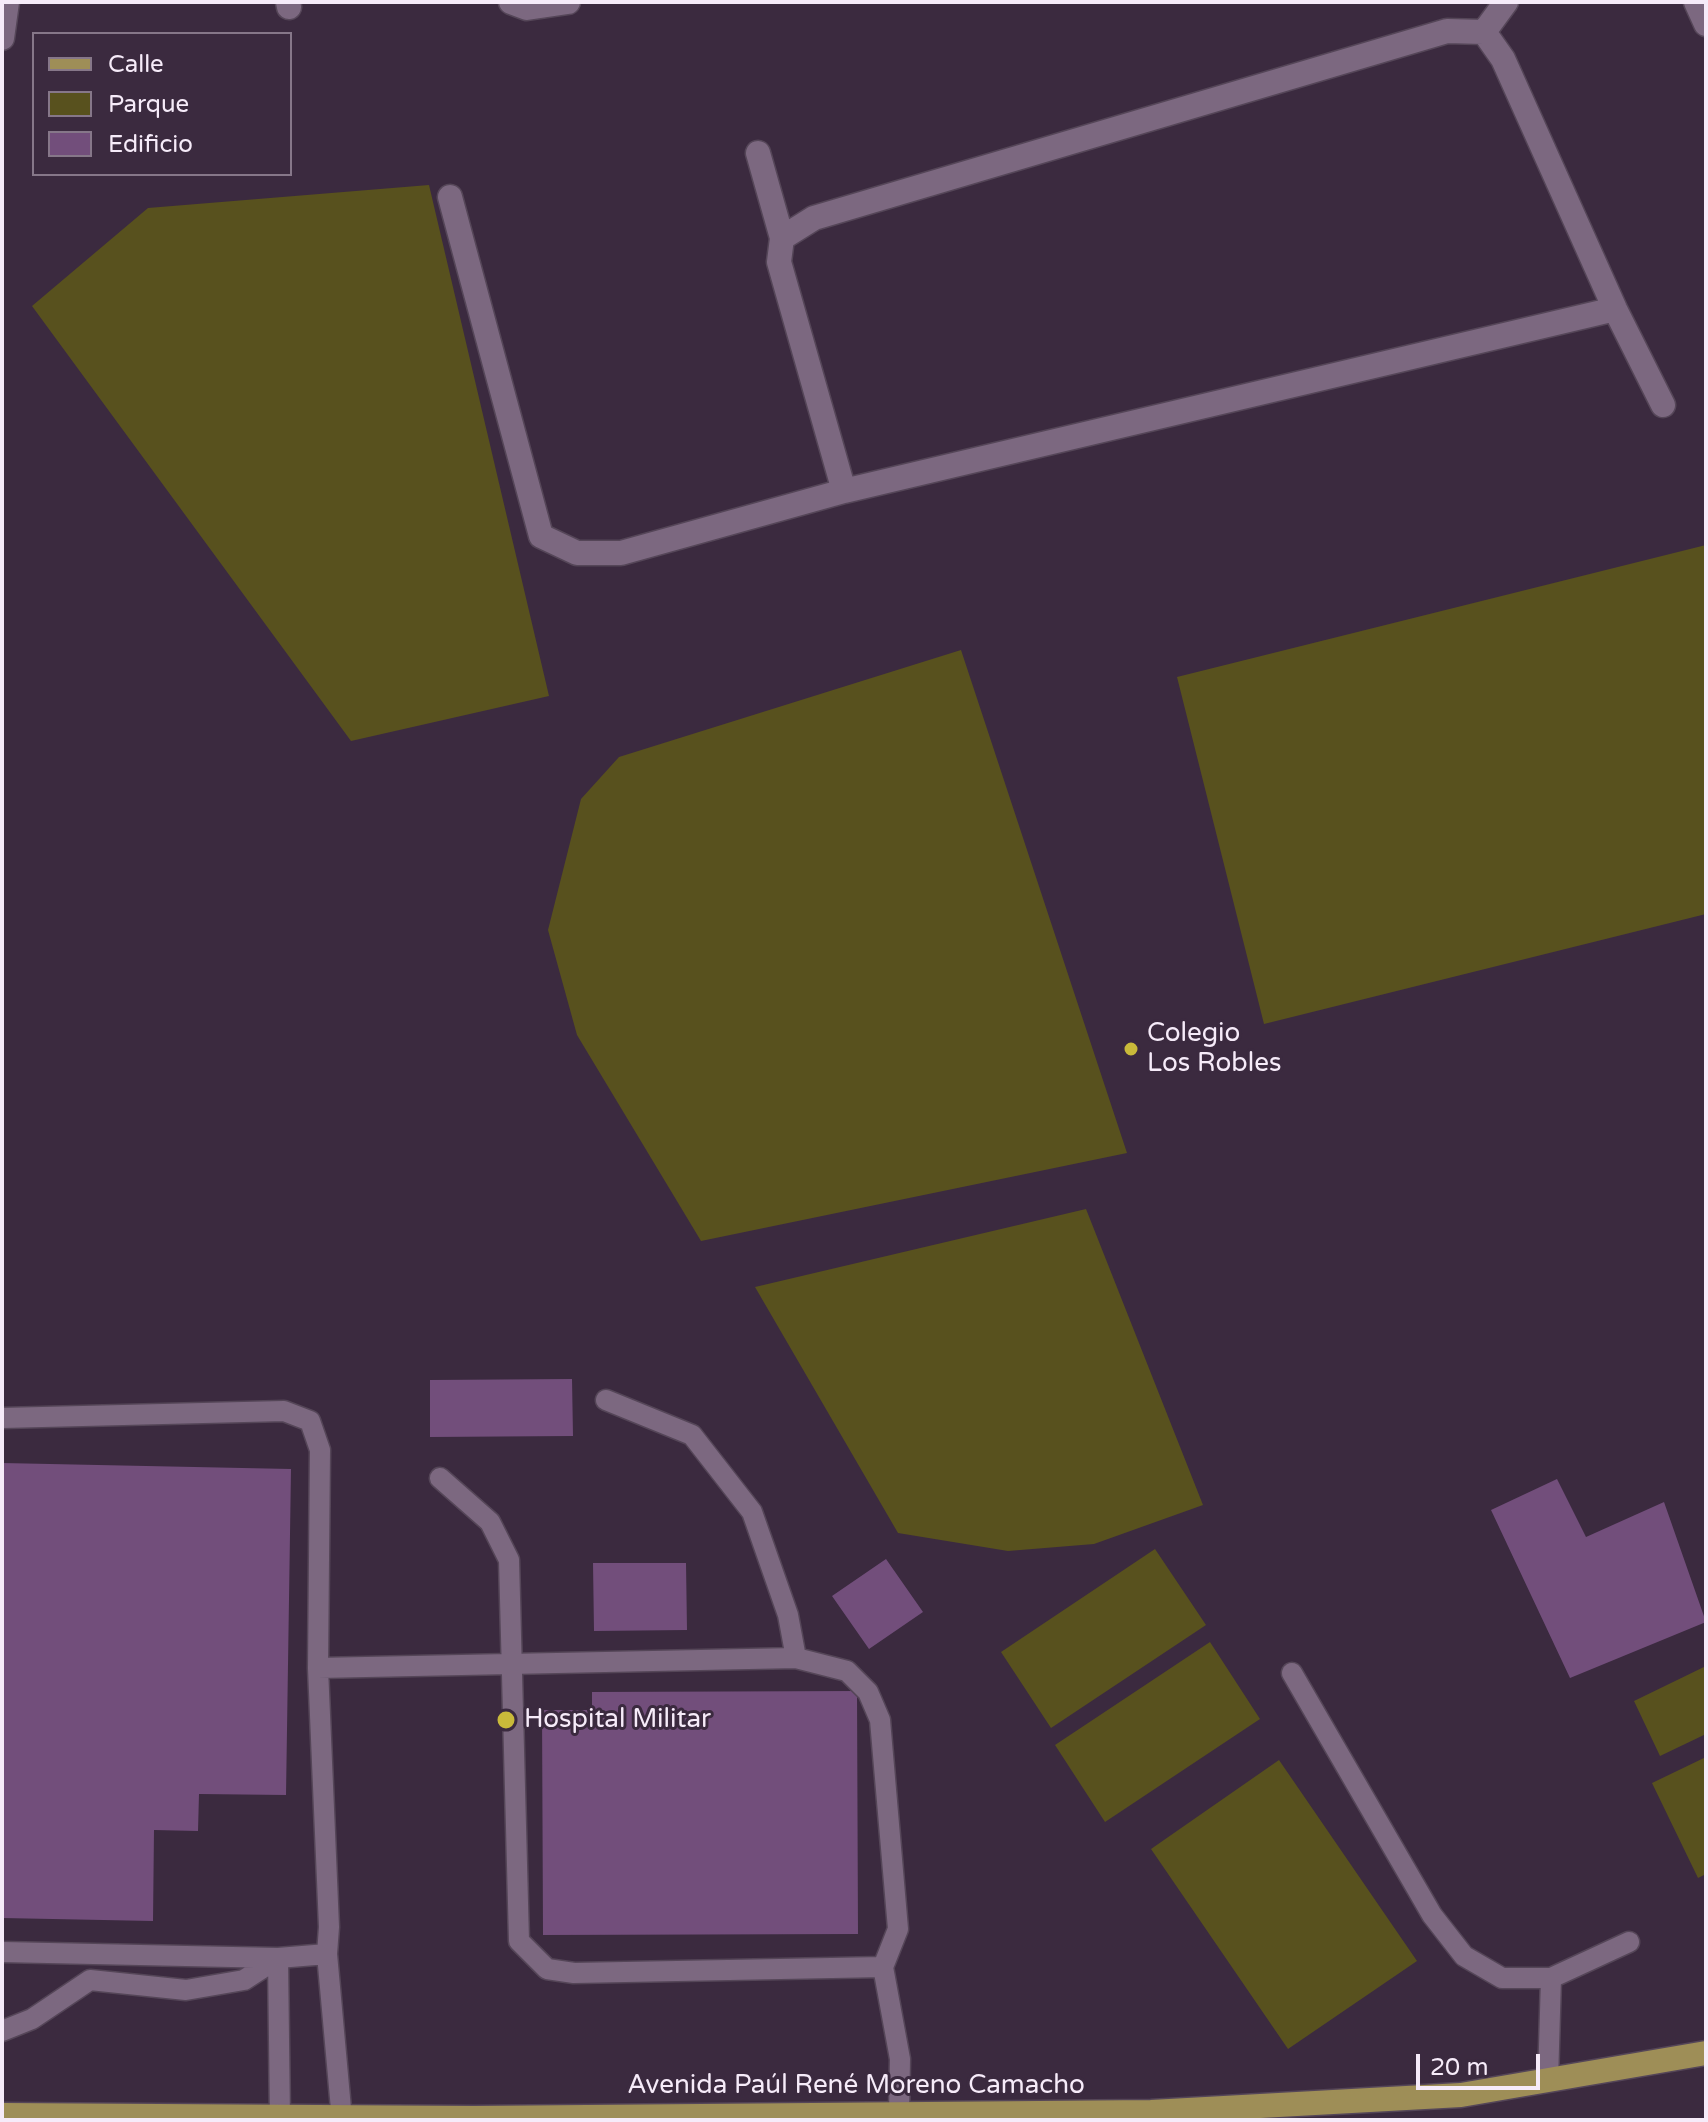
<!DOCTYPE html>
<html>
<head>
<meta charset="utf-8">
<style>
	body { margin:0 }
	#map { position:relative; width:1708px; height:2122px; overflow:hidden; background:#3b2a3f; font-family:"Varela Round",sans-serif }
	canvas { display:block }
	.frame { position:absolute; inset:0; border:4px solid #f6ebf9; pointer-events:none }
	.legend { position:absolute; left:32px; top:32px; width:260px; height:144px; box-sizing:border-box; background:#3b2a3f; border:2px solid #867789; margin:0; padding:10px 14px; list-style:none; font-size:24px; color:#f6ebf9 }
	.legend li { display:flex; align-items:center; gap:16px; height:40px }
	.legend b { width:40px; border:2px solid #867789 }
	.scale { position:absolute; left:1416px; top:2054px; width:124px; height:36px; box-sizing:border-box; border:4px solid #f6ebf9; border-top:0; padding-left:10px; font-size:24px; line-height:28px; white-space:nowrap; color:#f6ebf9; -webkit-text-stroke:6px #3b2a3f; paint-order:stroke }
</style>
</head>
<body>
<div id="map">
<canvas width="1708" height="2122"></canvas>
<div class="frame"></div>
<ul class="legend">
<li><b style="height:10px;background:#9e8e57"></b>Calle</li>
<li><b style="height:22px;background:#58511e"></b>Parque</li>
<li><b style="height:22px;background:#724e7b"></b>Edificio</li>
</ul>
<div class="scale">20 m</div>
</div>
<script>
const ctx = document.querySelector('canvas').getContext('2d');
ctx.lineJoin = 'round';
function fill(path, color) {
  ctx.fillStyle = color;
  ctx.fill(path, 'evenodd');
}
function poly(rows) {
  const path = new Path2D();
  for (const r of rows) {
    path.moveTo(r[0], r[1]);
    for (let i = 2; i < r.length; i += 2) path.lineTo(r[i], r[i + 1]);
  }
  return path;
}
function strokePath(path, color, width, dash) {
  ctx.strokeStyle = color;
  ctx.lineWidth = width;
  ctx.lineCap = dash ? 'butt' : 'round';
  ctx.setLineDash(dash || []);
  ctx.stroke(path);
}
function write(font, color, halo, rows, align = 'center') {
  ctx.font = font + ' "Varela Round",sans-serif';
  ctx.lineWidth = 6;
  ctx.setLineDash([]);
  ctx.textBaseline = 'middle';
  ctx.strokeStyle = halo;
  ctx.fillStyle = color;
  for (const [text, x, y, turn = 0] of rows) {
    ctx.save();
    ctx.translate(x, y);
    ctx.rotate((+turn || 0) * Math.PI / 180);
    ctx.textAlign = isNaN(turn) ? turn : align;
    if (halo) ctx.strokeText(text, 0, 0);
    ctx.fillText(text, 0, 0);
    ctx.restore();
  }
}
const green = poly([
	[429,185,549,696,351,741,32,306,148,208],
	[1706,545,1706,914,1264,1024,1177,677],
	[961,650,1127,1153,701,1241,577,1035,548,930,581,799,619,757],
	[1086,1209,1203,1505,1094,1544,1008,1551,898,1533,755,1287],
	[1155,1549,1206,1625,1051,1728,1001,1652],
	[1210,1642,1260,1719,1105,1822,1055,1745],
	[1706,1666,1706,1734,1660,1756,1634,1701],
	[1706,1757,1706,1874,1698,1878,1652,1783],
	[1279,1760,1417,1961,1288,2049,1151,1849]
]);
const building = poly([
	[572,1379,573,1436,430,1437,430,1380],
	[2,1463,291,1469,286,1795,199,1794,198,1831,154,1830,153,1921,2,1918],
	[1557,1479,1586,1537,1664,1502,1706,1622,1570,1678,1491,1510],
	[886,1559,923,1612,869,1649,832,1596],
	[593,1563,686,1563,687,1630,594,1631],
	[857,1691,858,1934,543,1935,542,1710,592,1710,592,1692]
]);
const lane = poly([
	[606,1400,692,1435,752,1512,788,1615,796,1658],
	[2,1418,284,1411,310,1421,320,1450,318,1668,329,1927,327,1954,342,2120],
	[440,1478,490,1522,509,1560,519,1941,547,1969,574,1973,883,1967],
	[318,1668,796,1658,847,1671,868,1692,880,1720,898,1929,883,1967,900,2059,899,2114],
	[1292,1673,1432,1915,1464,1956,1502,1978,1551,1978,1629,1942],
	[2,1952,278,1958,327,1954],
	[278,1958,280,2120],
	[2,2031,32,2019,90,1980,186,1990,244,1980,278,1958],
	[1548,2081,1551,1978]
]);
const street = poly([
	[288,2,289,7],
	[511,2,527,8,568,2],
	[1696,2,1706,24],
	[1484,32,1503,59,1615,309,1663,405],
	[2,38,7,2],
	[758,153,782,238,779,262,844,491],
	[450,197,541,536,577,553,621,553,844,491,1615,309],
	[782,238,814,218,1447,31,1484,32,1506,2]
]);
const primary = poly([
	[2,2115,474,2118,1151,2112,1461,2095,1706,2053]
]);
const markers = [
	[1131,1049,8,"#c9ba3a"],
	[506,1720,10,"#c9ba3a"]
];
const poiNames = [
	["Colegio",1147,1034],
	["Los Robles",1147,1064],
	["Hospital Militar",524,1720]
];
const streetNames = [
	["Avenida Paúl René Moreno Camacho",856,2086]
];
fill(green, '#58511e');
fill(building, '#724e7b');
strokePath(lane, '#554658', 23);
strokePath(street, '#554658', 27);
strokePath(primary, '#554658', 27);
strokePath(lane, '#7c6880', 20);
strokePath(street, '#7c6880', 24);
strokePath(primary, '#9e8e57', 24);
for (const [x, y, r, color] of markers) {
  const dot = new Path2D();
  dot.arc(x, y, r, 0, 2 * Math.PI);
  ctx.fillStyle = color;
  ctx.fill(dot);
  strokePath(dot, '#3b2a3f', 3);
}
write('26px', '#f6ebf9', '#3b2a3f', poiNames, 'left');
write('26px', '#f6ebf9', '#3b2a3f', streetNames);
</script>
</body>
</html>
